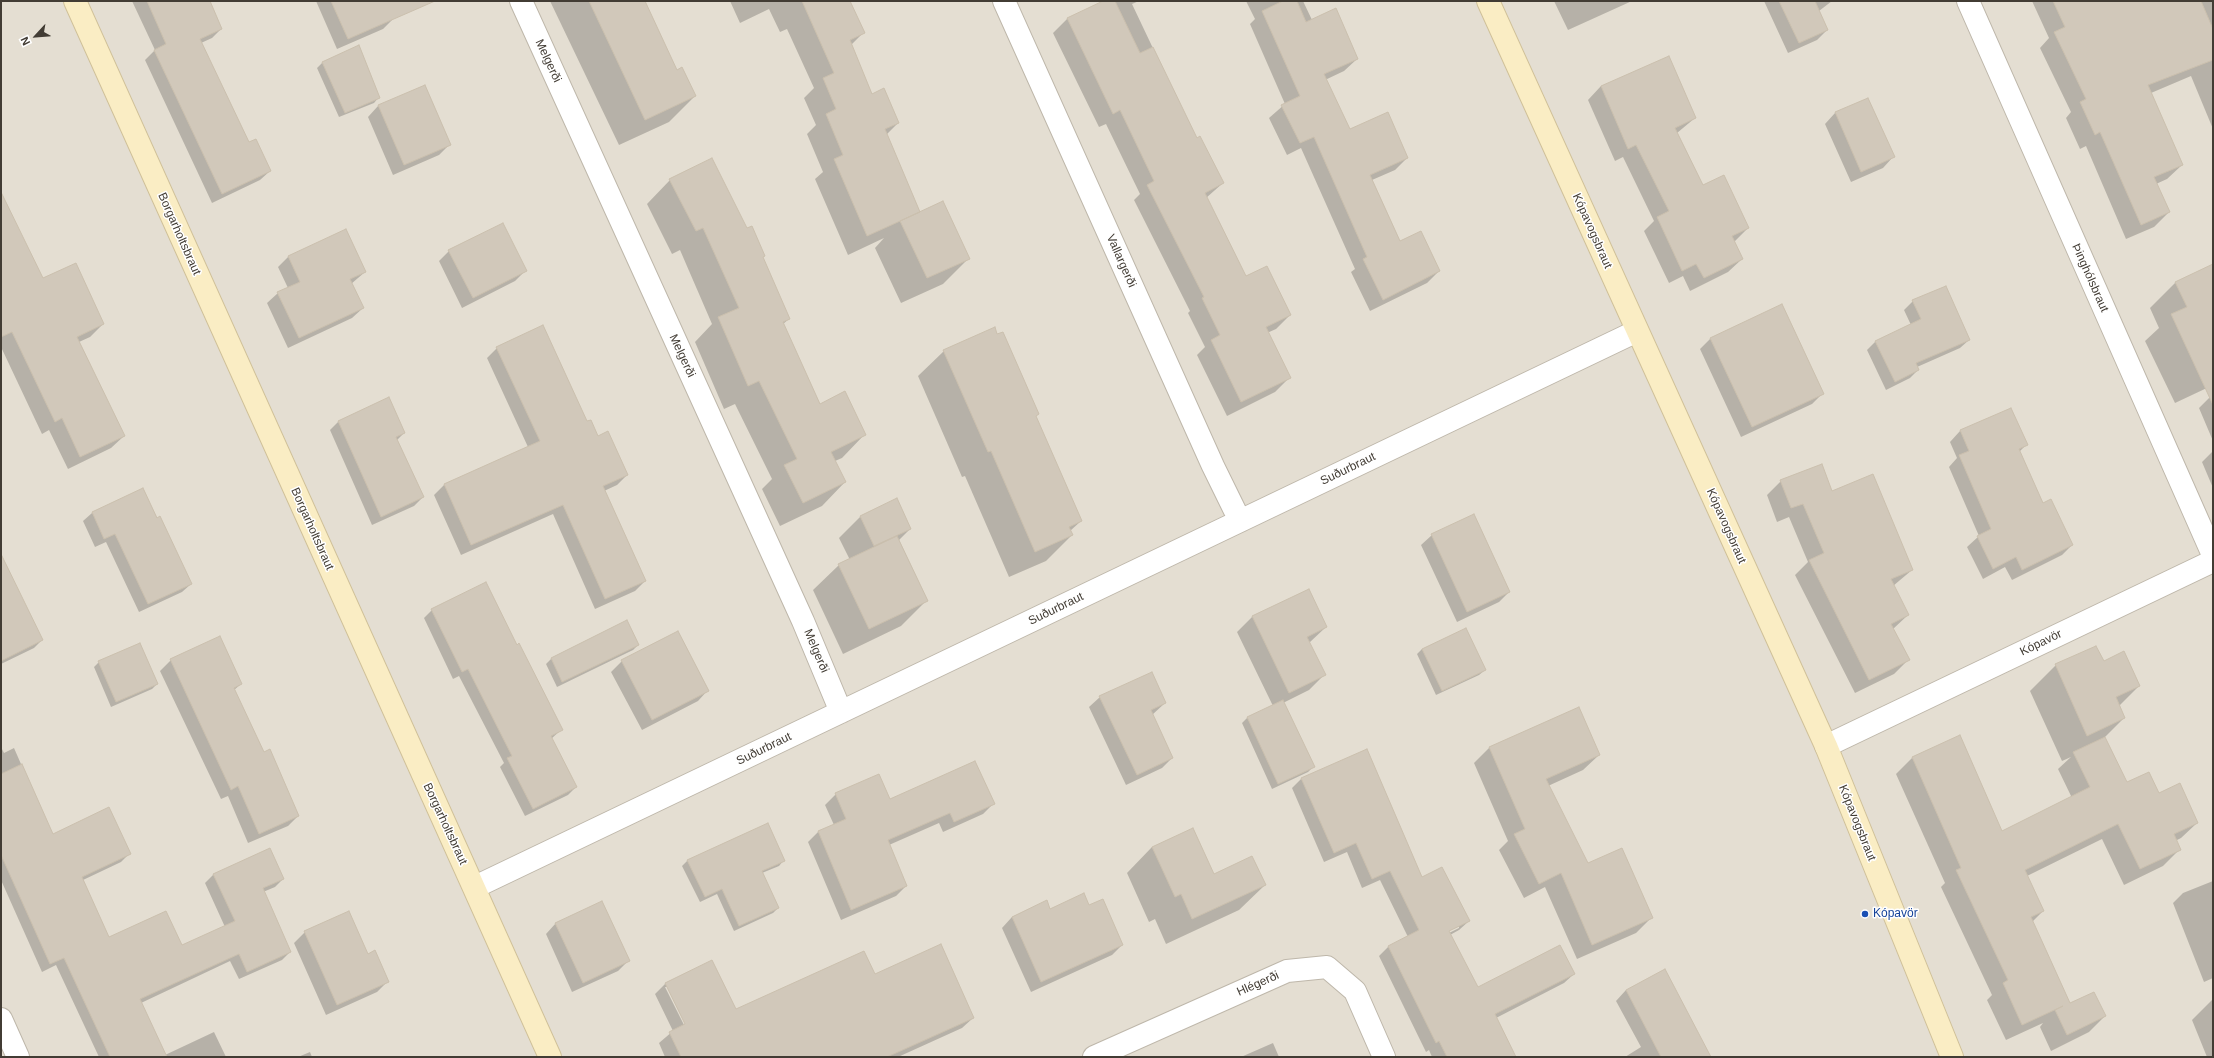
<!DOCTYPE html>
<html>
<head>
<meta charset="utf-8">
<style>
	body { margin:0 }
	#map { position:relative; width:2214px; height:1058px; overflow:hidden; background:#f0ece3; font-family:Arial,sans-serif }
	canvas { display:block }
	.frame { position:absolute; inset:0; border:2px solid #423c34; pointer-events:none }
	.north { position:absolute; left:16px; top:16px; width:40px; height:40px; -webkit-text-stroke:3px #fff; paint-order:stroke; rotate:244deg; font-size:11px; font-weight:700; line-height:16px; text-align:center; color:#423c34 }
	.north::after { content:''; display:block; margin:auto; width:14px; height:18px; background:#423c34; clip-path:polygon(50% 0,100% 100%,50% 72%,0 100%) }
</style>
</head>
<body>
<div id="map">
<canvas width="2214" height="1058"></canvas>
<div class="frame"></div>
<div class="north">N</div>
</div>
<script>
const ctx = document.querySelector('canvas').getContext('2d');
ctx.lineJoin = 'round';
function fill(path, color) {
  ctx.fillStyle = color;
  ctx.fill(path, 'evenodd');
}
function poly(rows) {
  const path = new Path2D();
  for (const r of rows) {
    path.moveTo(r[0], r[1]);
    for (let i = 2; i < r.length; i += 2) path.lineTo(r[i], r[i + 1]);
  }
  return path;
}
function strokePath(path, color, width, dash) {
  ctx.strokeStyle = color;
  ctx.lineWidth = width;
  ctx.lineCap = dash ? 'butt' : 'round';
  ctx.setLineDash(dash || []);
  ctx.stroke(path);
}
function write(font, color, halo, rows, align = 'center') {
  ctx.font = font + ' Arial,sans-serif';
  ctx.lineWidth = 3;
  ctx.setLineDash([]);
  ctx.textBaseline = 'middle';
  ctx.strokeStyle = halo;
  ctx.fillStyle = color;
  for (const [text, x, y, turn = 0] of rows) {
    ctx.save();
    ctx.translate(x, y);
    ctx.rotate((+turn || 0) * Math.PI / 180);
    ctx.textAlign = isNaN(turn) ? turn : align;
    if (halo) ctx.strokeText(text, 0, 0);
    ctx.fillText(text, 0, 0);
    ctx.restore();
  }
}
const residential = poly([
	[1,1,2213,1,2213,1057,1,1057]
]);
const shadow = poly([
	[132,1,209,1,221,29,212,38,201,43,248,144,270,171,260,180,212,203,145,60,155,50],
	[316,1,386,1,394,18,383,29,337,49],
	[550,1,644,1,676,71,695,96,669,122,619,145],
	[730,1,849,1,864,32,851,45,872,95,898,123,886,135,919,211,969,258,943,284,901,303,875,248,884,238,848,255,815,179,823,172,807,134,816,125,804,98,814,88,787,29,780,32,769,9,740,23],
	[1105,1,1139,1,1132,4,1196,139,1223,183,1206,198,1246,277,1290,315,1276,329,1267,333,1289,378,1275,392,1227,416,1197,355,1205,347,1188,313,1190,311,1134,200,1140,194,1106,124,1099,127,1053,33,1067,19],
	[1246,1,1303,1,1312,20,1357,59,1344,71,1325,80,1350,130,1407,158,1395,170,1372,180,1400,242,1439,271,1427,283,1370,311,1351,272,1355,269,1301,148,1287,155,1269,118,1285,104,1250,24,1255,19],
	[1554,1,1632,1,1568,30],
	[1764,1,1832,1,1819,11,1827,30,1817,40,1788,53],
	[2032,1,2213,1,2213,129,2191,76,2151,93,2182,165,2167,179,2156,184,2169,212,2154,227,2126,239,2086,146,2080,149,2066,118,2071,112,2040,48,2049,38],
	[359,47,379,97,374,103,339,117,317,68,322,63],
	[425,86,450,144,439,155,393,175,368,117,378,106],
	[1601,86,1695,118,1677,133,1703,186,1748,228,1734,242,1742,259,1728,272,1690,291,1683,276,1669,283,1644,231,1654,221,1623,157,1615,161,1588,100],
	[1867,99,1893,157,1883,168,1851,182,1825,124,1835,113],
	[670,180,762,258,789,319,783,324,820,405,865,434,842,458,835,461,845,482,822,506,780,526,762,489,772,479,735,404,724,409,695,342,712,324,680,250,672,254,647,204],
	[1,194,43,279,103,324,90,337,79,342,124,436,111,448,68,469,49,430,42,434,1,347],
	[346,230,365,272,351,284,363,308,352,318,288,348,267,303,278,293,288,288,278,267,288,257],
	[449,251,526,270,515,281,462,308,439,261],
	[2213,265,2213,384,2209,387,2175,403,2145,341,2159,328,2150,308,2176,282],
	[1913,301,1969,340,1960,348,1917,367,1918,370,1910,378,1886,390,1867,350,1875,342,1911,325,1904,310],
	[1781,306,1823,393,1812,404,1741,437,1700,349,1710,339],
	[497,348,587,423,627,475,617,485,604,491,645,581,635,591,595,609,553,514,461,555,434,495,444,485,528,447,487,358],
	[944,351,1035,417,1081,521,1070,531,1072,535,1046,561,1009,577,965,476,962,477,918,376],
	[2213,394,2213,441,2199,408],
	[2011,409,2026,445,2019,452,2043,504,2072,545,2062,555,2012,580,2005,567,1983,579,1967,547,1979,536,1949,467,1957,458,1950,442,1960,431],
	[338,422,404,433,397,440,423,497,414,506,372,525,330,430],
	[2213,451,2213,488,2202,462],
	[1781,481,1832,493,1912,570,1893,586,1908,615,1893,629,1909,659,1894,674,1855,693,1795,575,1808,562,1789,517,1777,522,1767,495],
	[142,489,191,584,182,592,139,612,106,542,95,547,83,521,92,513],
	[896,500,910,529,899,540,927,600,901,626,843,654,813,590,839,565,850,560,839,538,860,517],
	[1432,535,1509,592,1499,602,1457,622,1421,545],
	[1,590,42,640,34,648,1,664],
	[1308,590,1326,627,1309,643,1324,675,1309,690,1283,703,1313,767,1308,772,1272,789,1242,723,1247,718,1273,706,1237,632,1252,617],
	[432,610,516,646,562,729,551,739,576,787,568,795,525,816,500,767,504,763,459,676,453,679,424,618],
	[627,622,638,645,633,650,557,687,546,664,551,659],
	[678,632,708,690,698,701,642,730,611,672,622,661],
	[1422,649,1485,670,1479,675,1436,695,1417,654],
	[171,660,241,684,234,690,263,753,298,816,288,826,248,843,228,796,221,799,160,671],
	[99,662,157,684,152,689,111,707,94,667],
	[2103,662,2139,686,2119,706,2124,718,2104,738,2127,784,2158,794,2197,823,2181,838,2175,841,2179,850,2163,866,2124,885,2102,839,2027,876,2043,911,2032,922,2069,1004,2105,1016,2089,1032,2051,1051,2040,1027,2043,1023,2006,1040,1987,1000,1992,995,1941,887,1945,883,1896,774,1912,758,2001,832,2072,798,2058,769,2071,757,2062,761,2030,691,2056,665],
	[1100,697,1165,703,1152,715,1172,758,1162,768,1126,785,1089,707],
	[1,747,4,753,14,748,52,835,129,854,121,862,83,880,108,938,181,947,225,927,205,883,213,875,269,849,283,879,275,887,263,892,290,952,282,960,239,979,230,961,141,1003,165,1055,214,1032,226,1057,99,1057,56,965,42,972,1,880],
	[1490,747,1599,755,1583,770,1548,786,1588,864,1651,918,1636,933,1577,959,1545,887,1524,898,1499,850,1508,841,1474,763],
	[1301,779,1421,878,1469,921,1459,930,1450,935,1477,988,1574,974,1564,983,1496,1018,1505,1057,1432,1057,1429,1050,1426,1052,1379,956,1388,947,1408,937,1380,880,1362,888,1347,852,1324,862,1292,788],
	[1459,926,1459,928,1445,935,1444,933],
	[836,794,889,800,993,804,983,814,943,832,939,823,889,845,906,886,896,896,841,920,808,842,818,832,834,825,825,805],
	[1152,847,1213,875,1265,885,1239,910,1166,944,1155,919,1149,922,1127,873],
	[688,860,784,860,779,866,762,873,778,908,773,913,734,931,717,894,700,902,682,866],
	[2213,881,2213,978,2204,982,2173,903,2183,893],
	[1046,902,1050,910,1089,907,1122,945,1112,955,1031,992,1002,928,1012,917],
	[556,923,628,961,618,971,572,992,546,934],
	[305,932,367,955,388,981,377,992,326,1015,294,943],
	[712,961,736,1010,874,975,973,1018,962,1028,898,1057,665,1057,659,1043,673,1031,655,994,665,984],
	[665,987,668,987,688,1028,686,1029],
	[1626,990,1702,1057,1625,1057,1641,1047,1616,1001],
	[2213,999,2213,1057,2207,1057,2192,1020],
	[1273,1043,1279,1057,1241,1057],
	[310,1052,312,1057,298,1057]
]);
const building = poly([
	[147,1,210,1,222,29,200,39,249,142,256,139,271,171,222,194,154,50,166,44,147,1],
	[331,1,435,1,348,39,331,1],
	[589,1,645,1,677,70,682,67,696,96,645,120,589,1],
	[802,1,850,1,865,33,850,40,872,94,884,88,899,123,885,129,920,212,867,236,834,159,843,155,826,114,836,109,823,78,834,73,802,1],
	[1103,1,1115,1,1140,53,1153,47,1197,138,1200,136,1224,183,1205,193,1246,276,1267,266,1291,315,1266,327,1291,378,1241,402,1211,340,1220,335,1202,298,1204,297,1147,185,1154,181,1120,110,1113,114,1067,18,1103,1],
	[1283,1,1297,1,1306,22,1336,8,1358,59,1324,74,1350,129,1388,112,1408,158,1370,175,1400,241,1421,231,1440,271,1383,300,1363,259,1367,257,1314,137,1300,143,1281,105,1300,96,1262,11,1283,1],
	[1779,1,1815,1,1828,30,1799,43,1779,1],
	[2053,1,2201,1,2213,29,2213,60,2148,85,2183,165,2154,177,2170,212,2141,225,2100,132,2095,135,2080,102,2086,99,2054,32,2065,27,2053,1],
	[359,45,380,98,345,113,322,62,359,45],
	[1669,56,1696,118,1675,128,1703,185,1724,175,1749,228,1732,236,1743,259,1704,278,1696,264,1682,271,1657,217,1669,211,1636,145,1628,149,1601,86,1669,56],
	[425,85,451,145,404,165,378,105,425,85],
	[1868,98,1895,157,1861,172,1835,112,1868,98],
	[712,158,747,228,752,226,765,256,763,257,790,319,783,322,820,404,845,391,866,435,831,452,846,482,803,503,784,465,797,459,759,381,748,386,718,317,739,308,703,228,696,231,669,179,712,158],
	[1,192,43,278,76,263,104,324,77,337,125,436,80,457,62,418,55,422,12,332,1,337,1,192],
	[943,201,970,259,927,278,900,221,943,201],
	[503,223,527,271,473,298,448,250,503,223],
	[346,229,366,272,350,279,364,308,299,338,277,292,300,282,288,256,346,229],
	[2213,264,2213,405,2171,314,2187,307,2175,282,2213,264],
	[1946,286,1970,340,1916,363,1919,370,1895,382,1875,341,1921,319,1912,300,1946,286],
	[1782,304,1824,394,1752,427,1710,338,1782,304],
	[543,325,587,421,591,420,598,436,608,431,628,475,603,486,646,581,605,599,563,505,471,545,444,484,540,441,496,347,543,325],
	[995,327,997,334,1003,332,1039,414,1036,416,1082,521,1069,527,1073,535,1035,552,991,451,988,452,943,350,995,327],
	[389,397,405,433,396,437,424,497,381,517,338,421,389,397],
	[2011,408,2028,445,2019,449,2043,503,2051,499,2073,545,2022,570,2016,557,1993,569,1977,536,1991,529,1959,455,1969,451,1960,430,2011,408],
	[1822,464,1832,491,1873,474,1913,570,1891,579,1909,615,1891,624,1910,660,1869,680,1809,560,1824,553,1803,504,1791,508,1780,480,1822,464],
	[143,488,157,518,160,516,192,584,148,604,115,534,104,539,92,512,143,488],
	[897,498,911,529,874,546,860,516,897,498],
	[1474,514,1510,592,1467,612,1431,534,1474,514],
	[897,536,928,601,869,629,838,564,897,536],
	[1,554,43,640,1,661,1,554],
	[486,582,517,645,519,643,563,730,551,736,577,787,533,809,507,758,512,756,468,669,462,672,431,609,486,582],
	[1309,589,1327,627,1307,637,1326,675,1289,693,1252,616,1309,589],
	[627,620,639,645,562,682,551,658,627,620],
	[1466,628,1486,670,1442,691,1422,649,1466,628],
	[678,631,709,691,652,720,621,660,678,631],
	[220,636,242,684,234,688,264,752,270,749,299,816,259,834,238,786,231,790,170,659,220,636],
	[140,643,158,684,116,702,98,661,140,643],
	[2096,646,2104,661,2124,651,2140,686,2116,697,2125,718,2087,736,2055,664,2096,646],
	[1152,672,1166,703,1151,710,1173,758,1137,775,1099,696,1152,672],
	[1283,700,1315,767,1278,784,1247,717,1283,700],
	[1579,707,1600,755,1546,779,1588,863,1622,848,1653,918,1592,945,1561,873,1539,884,1514,834,1525,829,1489,747,1579,707],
	[1960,735,2002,831,2090,787,2073,752,2105,737,2127,782,2149,772,2159,793,2180,783,2198,823,2174,834,2181,850,2140,869,2118,824,2025,870,2044,911,2031,917,2070,1003,2094,992,2106,1016,2067,1035,2055,1010,2063,1006,2022,1025,2003,983,2008,980,1956,870,1961,868,1912,757,1960,735],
	[1367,749,1422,877,1442,867,1470,921,1449,931,1478,987,1560,945,1575,974,1495,1014,1516,1057,1447,1057,1439,1041,1436,1043,1388,946,1419,930,1390,871,1372,879,1356,843,1334,853,1301,778,1367,749],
	[975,761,995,804,954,822,950,813,888,840,907,886,851,910,818,831,846,819,835,793,879,774,890,799,975,761],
	[22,764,53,834,109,807,131,854,82,877,109,937,166,911,182,945,235,921,213,874,270,848,284,879,263,888,291,952,247,972,239,954,140,999,167,1057,110,1057,64,958,50,964,1,855,1,774,22,764],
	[768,823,785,861,762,871,779,908,739,926,722,889,705,897,687,860,768,823],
	[1193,828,1214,874,1252,856,1266,885,1192,919,1181,894,1175,897,1152,847,1193,828],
	[1084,893,1089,905,1103,899,1123,945,1041,982,1012,917,1047,900,1050,909,1084,893],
	[602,901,630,961,583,983,555,923,602,901],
	[349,911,368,954,375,950,389,982,337,1005,304,931,349,911],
	[941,944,974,1018,887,1057,681,1057,669,1032,685,1024,665,983,712,960,736,1009,864,951,875,974,941,944],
	[1665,969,1711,1057,1661,1057,1626,990,1665,969]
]);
const street = poly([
	[521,1,803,621,841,712],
	[1004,1,1213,466,1240,521],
	[1968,1,2213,555],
	[1826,746,2213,561],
	[475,887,1637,331],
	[1,1019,18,1057],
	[1094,1057,1287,971,1327,967,1355,991,1384,1057]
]);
const secondary = poly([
	[75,1,550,1057],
	[1488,1,1826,746,1952,1057]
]);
const markers = [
	[1865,914,4,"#1a4fb4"]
];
const streetNames = [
	["Melgerði",548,61,65],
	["Kópavogsbraut",1592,231,66],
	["Borgarholtsbraut",179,234,66],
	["Vallargerði",1121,261,66],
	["Þinghólsbraut",2090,278,66],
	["Melgerði",682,356,65],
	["Suðurbraut",1348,469,-26],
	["Kópavogsbraut",1726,526,66],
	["Borgarholtsbraut",312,529,66],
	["Suðurbraut",1056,609,-26],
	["Kópavör",2041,643,-26],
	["Melgerði",816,651,67],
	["Suðurbraut",764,749,-26],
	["Kópavogsbraut",1857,823,68],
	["Borgarholtsbraut",445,824,65],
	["Hlégerði",1258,984,-24]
];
const transitNames = [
	["Kópavör",1873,914]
];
fill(residential, '#e4ded2');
fill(shadow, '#0003');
fill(building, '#d1c8ba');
strokePath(building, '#cbc0ae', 1);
strokePath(street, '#beb7aa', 24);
strokePath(secondary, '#d0c199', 24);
strokePath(street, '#fff', 22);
strokePath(secondary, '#faedc4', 22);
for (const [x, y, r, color] of markers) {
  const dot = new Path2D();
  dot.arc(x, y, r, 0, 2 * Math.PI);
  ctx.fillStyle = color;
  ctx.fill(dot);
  strokePath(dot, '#fff', 1.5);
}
write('12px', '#423c34', '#fff', streetNames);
write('12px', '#164399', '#fff', transitNames, 'left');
</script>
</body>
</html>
